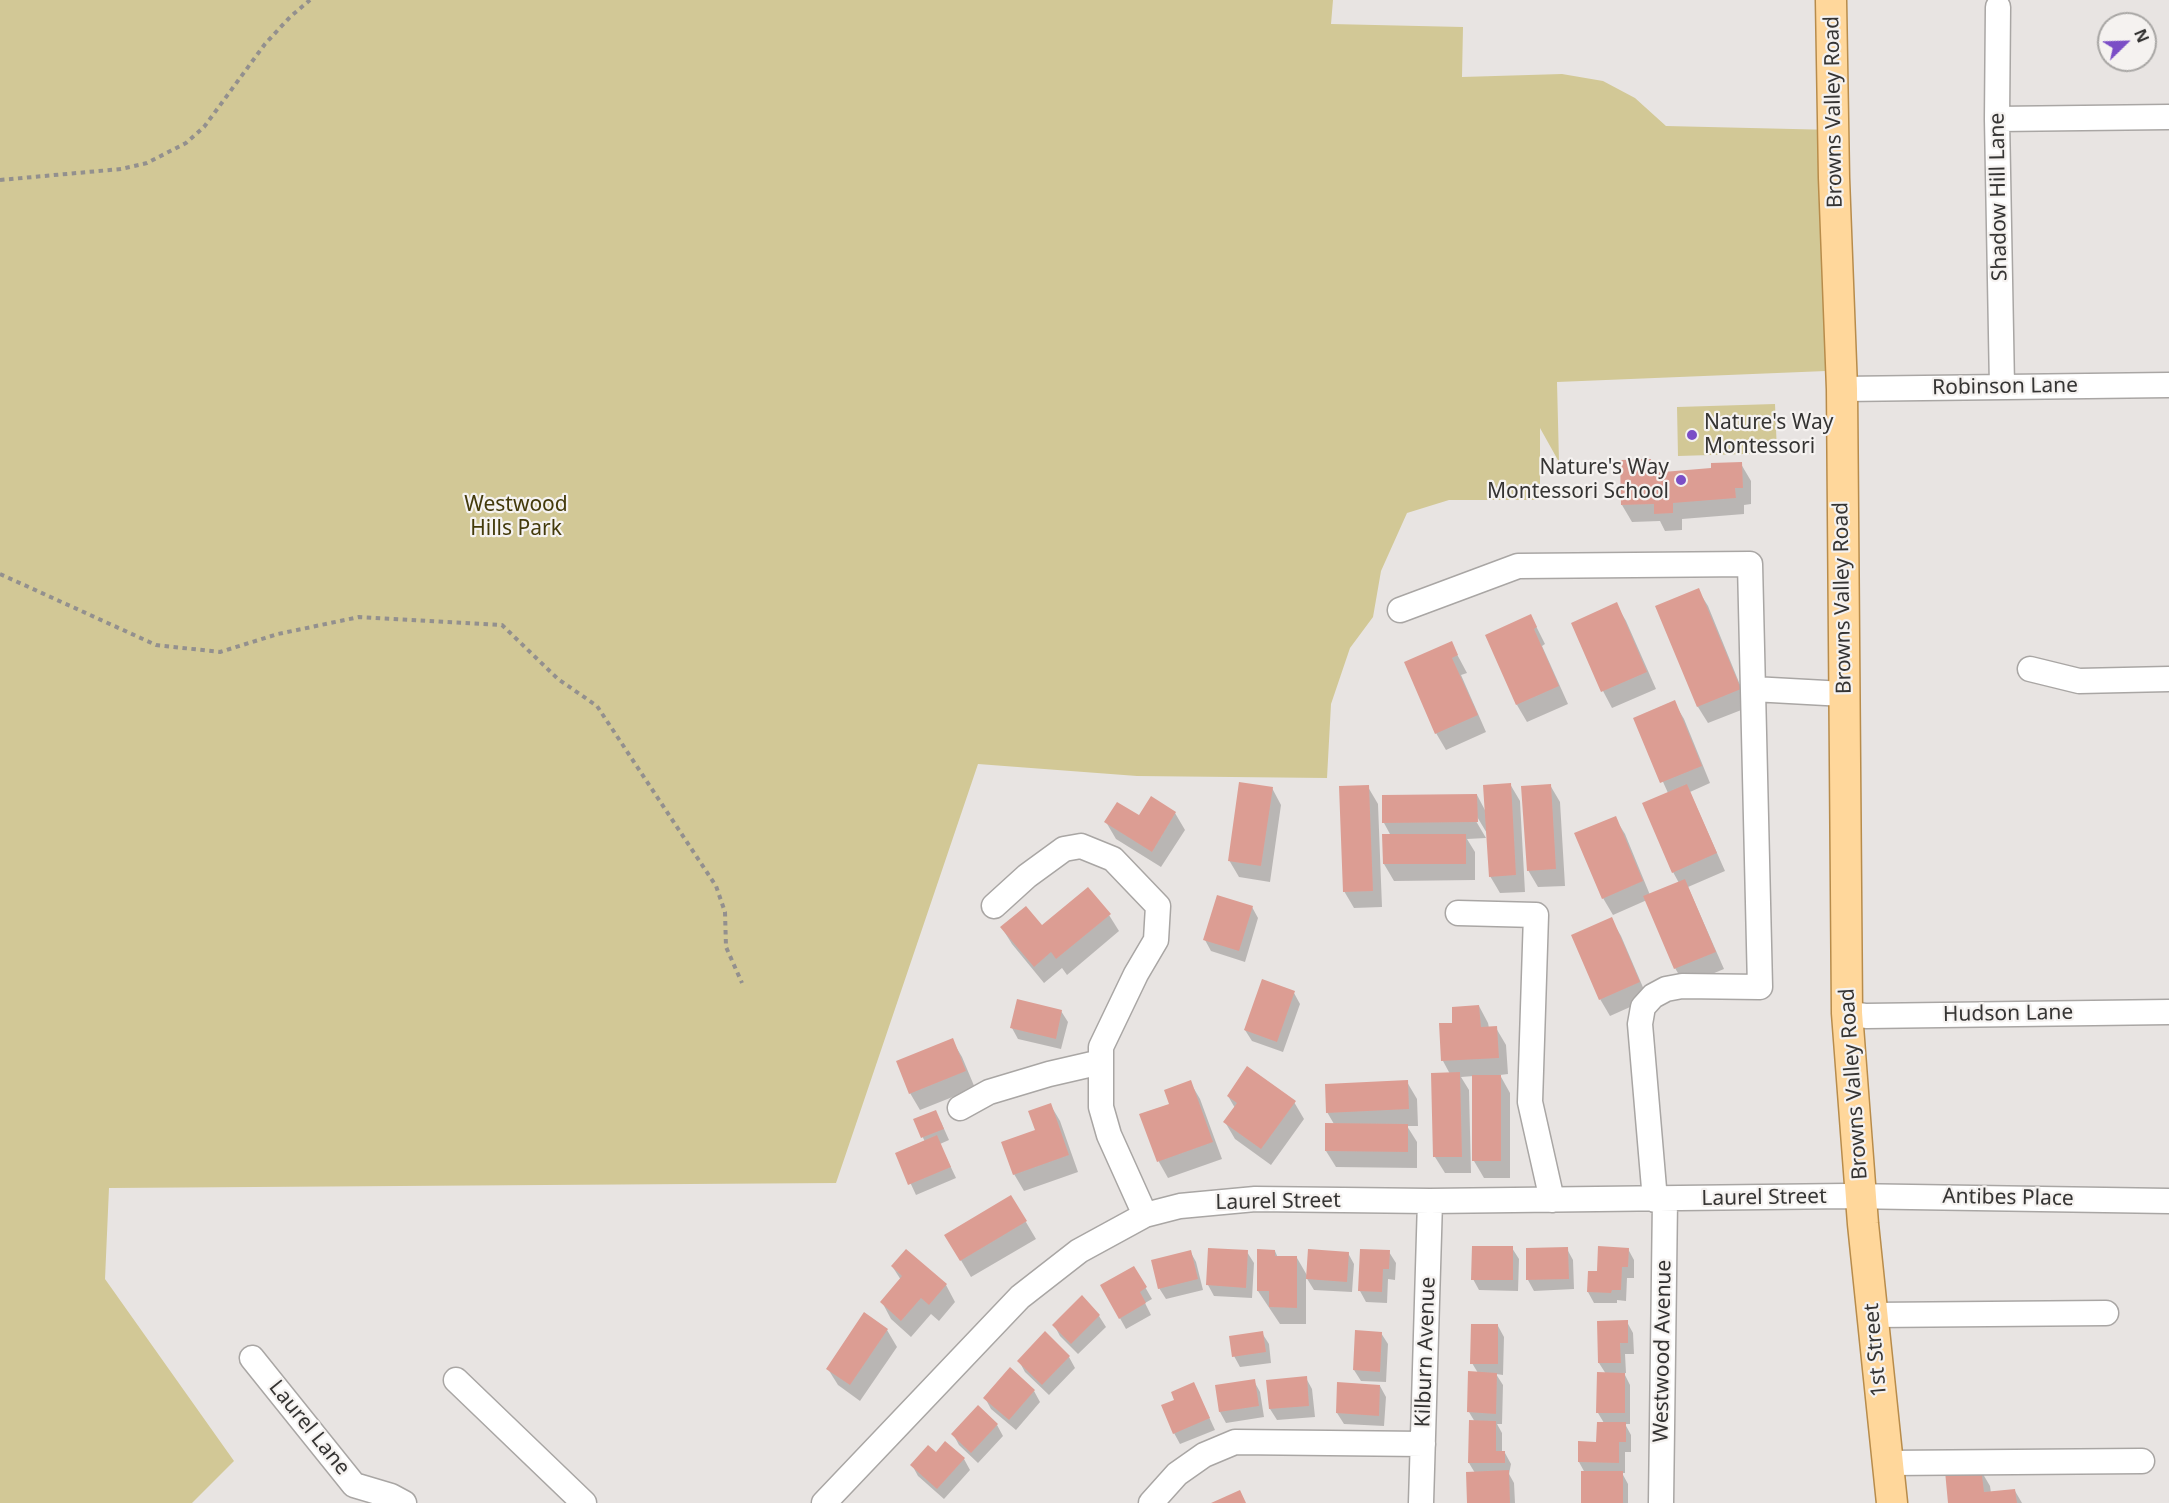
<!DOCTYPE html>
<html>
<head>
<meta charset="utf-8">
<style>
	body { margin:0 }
	#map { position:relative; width:2169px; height:1503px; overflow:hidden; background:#e8e4e2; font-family:"Noto Sans",sans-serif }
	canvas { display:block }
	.north { position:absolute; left:2097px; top:12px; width:60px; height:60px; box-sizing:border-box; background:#f5f2f0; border:2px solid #a8a6a4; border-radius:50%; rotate:67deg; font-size:16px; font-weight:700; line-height:24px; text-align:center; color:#353433 }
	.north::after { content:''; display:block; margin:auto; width:21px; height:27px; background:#7b4ec6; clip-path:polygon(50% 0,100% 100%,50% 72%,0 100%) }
</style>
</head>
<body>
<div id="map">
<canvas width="2169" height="1503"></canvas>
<div class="north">N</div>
</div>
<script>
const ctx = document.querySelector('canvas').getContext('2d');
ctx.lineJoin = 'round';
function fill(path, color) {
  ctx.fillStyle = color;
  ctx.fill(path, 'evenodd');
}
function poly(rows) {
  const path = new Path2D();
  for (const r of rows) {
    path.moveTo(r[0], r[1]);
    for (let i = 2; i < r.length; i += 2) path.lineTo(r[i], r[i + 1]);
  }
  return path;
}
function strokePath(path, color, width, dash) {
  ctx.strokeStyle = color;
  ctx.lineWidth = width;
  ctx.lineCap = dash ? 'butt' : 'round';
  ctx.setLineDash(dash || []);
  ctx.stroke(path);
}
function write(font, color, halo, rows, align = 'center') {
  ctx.font = font + ' "Noto Sans",sans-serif';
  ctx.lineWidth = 4.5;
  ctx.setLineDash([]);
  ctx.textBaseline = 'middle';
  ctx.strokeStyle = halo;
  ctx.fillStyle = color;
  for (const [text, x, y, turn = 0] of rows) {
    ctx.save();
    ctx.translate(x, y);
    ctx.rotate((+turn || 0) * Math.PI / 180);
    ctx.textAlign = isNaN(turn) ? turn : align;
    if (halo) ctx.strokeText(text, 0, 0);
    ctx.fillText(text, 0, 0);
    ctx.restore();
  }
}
const green = poly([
	[0,0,1333,0,1331,24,1463,27,1462,77,1562,74,1603,81,1635,98,1666,126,1835,130,1819,170,1826,371,1557,382,1559,462,1540,428,1540,500,1449,500,1407,513,1381,571,1373,617,1350,648,1331,704,1327,778,1137,776,978,764,836,1183,109,1188,105,1279,234,1461,192,1503,0,1503],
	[1775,404,1777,453,1678,456,1677,407]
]);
const shadow = poly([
	[1650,461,1658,474,1712,469,1741,464,1751,481,1751,504,1744,505,1744,514,1682,519,1682,530,1665,531,1660,521,1632,522,1622,505],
	[1698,590,1708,606,1749,707,1708,723,1698,707,1657,607],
	[1616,604,1626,621,1656,689,1612,708,1603,691,1573,624],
	[1531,616,1545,644,1542,646,1568,704,1527,722,1517,705,1487,635],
	[1451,643,1467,673,1461,675,1486,732,1446,750,1436,733],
	[1674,702,1684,719,1710,783,1690,792,1725,871,1688,887,1724,969,1685,985,1675,968,1647,900,1613,915,1603,898,1615,818,1625,834,1650,895,1679,883,1673,872,1668,793,1635,719],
	[1510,784,1520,801,1525,892,1500,893,1490,876,1488,835,1476,815,1473,816,1486,838,1467,839,1475,852,1475,880,1394,881,1384,864,1391,836,1384,823,1477,795,1486,812],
	[1550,785,1560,802,1565,886,1538,887,1528,870],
	[1368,787,1378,804,1382,907,1354,908,1344,891],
	[1272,788,1281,805,1270,882,1239,877,1229,860],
	[1175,813,1185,830,1161,867,1116,839,1106,822],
	[1252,907,1258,918,1245,962,1211,951,1205,940],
	[1109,915,1119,931,1067,975,1062,968,1044,983,1012,944,1002,928,1042,927],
	[1611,919,1621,936,1648,999,1610,1016,1600,999],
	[1294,993,1300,1004,1283,1052,1252,1041,1245,1030],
	[1479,1006,1488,1023,1489,1028,1496,1028,1506,1045,1508,1074,1500,1075,1510,1093,1510,1178,1484,1178,1474,1161,1474,1076,1461,1077,1469,1090,1471,1173,1445,1173,1435,1157,1450,1074,1443,1061,1454,1024],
	[1061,1011,1068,1022,1061,1049,1018,1039,1012,1028],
	[952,1040,962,1057,975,1088,920,1110,910,1093],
	[1190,1082,1200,1099,1222,1159,1168,1178,1159,1162,1141,1115,1171,1105],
	[1407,1082,1417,1099,1418,1126,1407,1126,1417,1142,1417,1168,1336,1167,1326,1151,1334,1124,1327,1112],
	[1228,1096,1294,1102,1304,1119,1271,1165,1235,1139,1225,1122,1235,1108],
	[1050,1104,1060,1121,1078,1172,1024,1191,1014,1174],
	[915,1120,941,1122,949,1140,940,1144,956,1178,916,1195,897,1154,925,1142],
	[1011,1197,1036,1239,971,1277,956,1252],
	[1512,1248,1519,1259,1518,1291,1479,1290,1473,1279],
	[1567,1249,1573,1260,1574,1289,1534,1291,1528,1280],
	[1628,1249,1634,1260,1634,1278,1627,1278,1626,1301,1617,1300,1617,1303,1594,1303,1588,1292,1598,1273],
	[1190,1251,1196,1262,1203,1290,1166,1299,1159,1288],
	[1275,1251,1278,1258,1297,1258,1308,1277,1348,1253,1354,1264,1352,1292,1314,1290,1306,1277,1306,1324,1280,1324,1258,1291],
	[1247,1252,1254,1263,1252,1298,1214,1296,1208,1285],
	[1389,1252,1396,1263,1395,1280,1388,1279,1387,1303,1366,1302,1360,1291],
	[892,1266,946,1285,955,1302,939,1321,931,1314,911,1337,891,1319,882,1302,901,1280],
	[1134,1268,1152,1299,1145,1303,1151,1315,1126,1329,1102,1286],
	[1082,1298,1099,1316,1106,1327,1078,1354,1060,1336,1054,1325],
	[1627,1322,1633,1333,1634,1354,1625,1354,1626,1373,1624,1373,1630,1385,1630,1424,1625,1424,1631,1435,1631,1452,1625,1452,1625,1473,1622,1473,1628,1484,1628,1503,1583,1503,1585,1473,1579,1462,1598,1443,1604,1423,1598,1413,1598,1374,1606,1374,1599,1363],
	[1498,1326,1504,1337,1503,1375,1496,1374,1503,1385,1502,1424,1497,1424,1502,1433,1502,1453,1505,1453,1511,1464,1509,1474,1514,1483,1515,1503,1469,1503,1475,1473,1469,1463,1475,1422,1469,1412,1478,1373,1472,1363],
	[887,1330,897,1347,860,1401,838,1385,828,1369],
	[1262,1333,1269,1344,1271,1363,1240,1367,1234,1356],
	[1381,1333,1388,1344,1386,1382,1361,1381,1354,1370],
	[1046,1334,1069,1357,1075,1368,1049,1395,1025,1372,1019,1361],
	[1306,1378,1312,1389,1315,1417,1277,1420,1270,1409,1268,1381],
	[1254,1381,1260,1392,1264,1417,1226,1423,1220,1412,1216,1386],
	[1194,1384,1215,1430,1180,1444,1174,1433,1176,1400],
	[1380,1386,1386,1397,1384,1426,1344,1424,1337,1413],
	[1034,1391,1040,1402,1016,1430,991,1409,985,1398],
	[997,1425,1003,1436,978,1463,959,1445,953,1434],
	[936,1455,964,1459,970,1470,944,1499,918,1476,912,1465],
	[1980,1469,1990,1486,1991,1493,2015,1491,2022,1503,1950,1503]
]);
const building = poly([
	[1651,459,1651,473,1711,468,1711,463,1742,462,1743,488,1735,488,1736,498,1673,503,1673,513,1654,514,1654,504,1621,505,1620,460],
	[1699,588,1741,689,1697,707,1655,606],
	[1617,602,1647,672,1601,692,1571,623],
	[1531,614,1537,627,1534,629,1559,686,1516,705,1485,635],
	[1452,641,1458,655,1452,658,1478,715,1435,734,1404,662],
	[1675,700,1702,766,1660,783,1633,718],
	[1239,782,1273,787,1261,866,1228,861],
	[1511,783,1516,875,1489,877,1483,785],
	[1551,784,1556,869,1527,871,1521,786],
	[1687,784,1717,853,1672,873,1642,803],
	[1369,785,1373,891,1343,892,1339,786],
	[1477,794,1478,822,1382,823,1382,795],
	[1151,796,1176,812,1152,852,1104,822,1117,802,1139,815],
	[1616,816,1643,881,1602,899,1574,833],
	[1382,834,1466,834,1466,864,1383,864],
	[1685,879,1716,952,1674,969,1643,896],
	[1088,887,1111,914,1056,959,1051,952,1034,967,1000,927,1026,906,1042,925],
	[1217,895,1253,906,1239,951,1203,940],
	[1612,917,1640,982,1599,1000,1571,935],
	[1262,979,1295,991,1277,1042,1244,1030],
	[1017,999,1062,1010,1056,1039,1010,1028],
	[1479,1005,1481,1027,1497,1026,1499,1058,1441,1061,1439,1023,1452,1023,1452,1007],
	[953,1038,966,1071,909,1094,896,1061],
	[1247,1066,1296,1101,1261,1149,1223,1122,1237,1103,1227,1096],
	[1460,1072,1462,1157,1433,1157,1431,1073],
	[1472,1075,1501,1075,1501,1161,1472,1161],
	[1191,1080,1213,1142,1157,1162,1139,1114,1169,1104,1164,1090],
	[1408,1080,1409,1109,1326,1113,1325,1084],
	[1051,1103,1069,1155,1013,1175,1001,1142,1035,1130,1028,1111],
	[936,1110,944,1129,921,1138,913,1119],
	[1325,1123,1408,1124,1408,1152,1325,1151],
	[937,1135,951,1167,908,1185,895,1153],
	[1011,1195,1027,1221,960,1261,944,1235],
	[1472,1246,1513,1246,1513,1280,1471,1280],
	[1598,1246,1629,1248,1628,1267,1622,1267,1621,1290,1612,1290,1611,1293,1587,1292,1588,1271,1597,1271],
	[1568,1247,1569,1279,1526,1280,1526,1248],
	[1208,1248,1248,1250,1246,1288,1206,1285],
	[906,1249,947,1284,929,1305,921,1298,901,1321,880,1302,902,1276,891,1266],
	[1257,1249,1275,1250,1275,1256,1297,1256,1297,1308,1269,1307,1269,1291,1257,1291],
	[1308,1249,1349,1252,1347,1282,1306,1279],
	[1360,1249,1390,1250,1389,1269,1383,1269,1382,1292,1358,1291],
	[1191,1250,1198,1279,1158,1289,1151,1260],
	[1134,1266,1147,1287,1140,1292,1146,1303,1119,1319,1100,1285],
	[1082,1295,1100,1315,1071,1344,1052,1325],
	[864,1312,888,1329,850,1385,826,1369],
	[1628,1320,1628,1343,1620,1343,1621,1363,1598,1363,1597,1321],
	[1471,1324,1498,1324,1498,1364,1470,1364],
	[1355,1330,1382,1332,1380,1372,1353,1370],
	[1045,1331,1070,1356,1042,1385,1017,1361],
	[1263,1331,1266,1352,1232,1357,1229,1336],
	[1010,1367,1035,1390,1009,1420,983,1398],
	[1468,1371,1497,1373,1496,1414,1467,1412],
	[1597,1372,1625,1373,1625,1413,1596,1413],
	[1307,1376,1309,1406,1269,1409,1266,1380],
	[1255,1379,1259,1406,1219,1412,1215,1385],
	[1194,1382,1210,1418,1173,1434,1161,1405,1174,1400,1171,1392],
	[1337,1382,1380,1385,1379,1416,1336,1413],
	[978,1405,998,1424,971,1453,951,1434],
	[1469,1420,1496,1421,1496,1451,1505,1451,1505,1463,1468,1463],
	[1597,1422,1626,1422,1626,1442,1619,1442,1619,1463,1578,1462,1578,1441,1596,1442],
	[945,1441,965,1458,937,1489,910,1465,928,1445,936,1452],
	[1981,1467,1984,1492,2015,1489,2017,1503,1948,1503,1945,1471],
	[1509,1470,1510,1503,1467,1503,1466,1472],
	[1581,1471,1623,1471,1623,1503,1581,1503],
	[1240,1490,1246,1503,1211,1503]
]);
const path = poly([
	[0,180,121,169,147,163,186,143,204,127,265,44,290,17,310,0],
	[0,574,156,645,220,652,278,634,359,617,502,625,558,679,597,706,716,886,725,912,726,947,742,983]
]);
const minor = poly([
	[1998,7,1997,119,2002,387],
	[1997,119,2169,117],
	[1842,389,2169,385],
	[1400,610,1518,566,1750,564,1760,987,1682,986,1666,989,1653,996,1643,1007,1640,1024,1655,1200],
	[2030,669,2079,681,2169,679],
	[1753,689,1844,694],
	[994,906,1027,876,1064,849,1081,846,1113,859,1158,906,1156,940,1136,974,1101,1047,1101,1107,1109,1135,1145,1215],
	[1458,913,1536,915,1530,1102,1552,1200],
	[1847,1013,1866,1016,2169,1012],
	[960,1108,989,1092,1049,1074,1101,1062],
	[1873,1315,2106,1313],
	[252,1358,354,1485,391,1496,404,1503],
	[456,1380,584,1503],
	[1887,1463,2142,1461],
	[824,1503,1020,1297,1079,1251,1145,1215,1180,1206,1255,1199,1430,1201,1847,1196,2169,1201],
	[1151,1503,1177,1474,1204,1455,1235,1442,1423,1444],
	[1421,1503,1430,1201],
	[1661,1503,1665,1200]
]);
const major = poly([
	[1831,0,1834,178,1842,389,1847,1013,1863,1224,1892,1503]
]);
const markers = [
	[1692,435,6,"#7b4ec6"],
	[1681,480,6,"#7b4ec6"]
];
const streetNames = [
	["Browns Valley Road",1834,112,-91],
	["Shadow Hill Lane",1999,197,-91],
	["Robinson Lane",2005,387,-1],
	["Browns Valley Road",1843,598,-91],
	["Hudson Lane",2008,1014,-1],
	["Browns Valley Road",1854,1084,-94],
	["Laurel Street",1764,1198,-1],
	["Antibes Place",2008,1198,1],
	["Laurel Street",1278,1202,-1],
	["1st Street",1876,1350,-95],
	["Westwood Avenue",1663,1351,-89],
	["Kilburn Avenue",1426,1352,-88],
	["Laurel Lane",309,1428,51]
];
const poiNames = [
	["Nature's Way",1704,423],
	["Montessori",1704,447],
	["Nature's Way",1669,468,"right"],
	["Montessori School",1669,492,"right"]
];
const parkNames = [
	["Westwood",516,505],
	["Hills Park",516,529]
];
fill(green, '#d2c896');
fill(shadow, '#0003');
fill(building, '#dc9d93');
strokePath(minor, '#a9a6a4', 27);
strokePath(major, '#b88c4b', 33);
strokePath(path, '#93908e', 4, [4.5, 4.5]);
strokePath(minor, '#fff', 24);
strokePath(major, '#ffd79b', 30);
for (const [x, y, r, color] of markers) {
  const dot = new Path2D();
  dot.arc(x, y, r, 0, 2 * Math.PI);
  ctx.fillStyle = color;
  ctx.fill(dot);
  strokePath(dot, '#f5f2f0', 2);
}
write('21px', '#353433', '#f5f2f0', streetNames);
write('21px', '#353433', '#f5f2f0', poiNames, 'left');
write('21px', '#433a0b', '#f5f2f0', parkNames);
</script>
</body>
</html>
